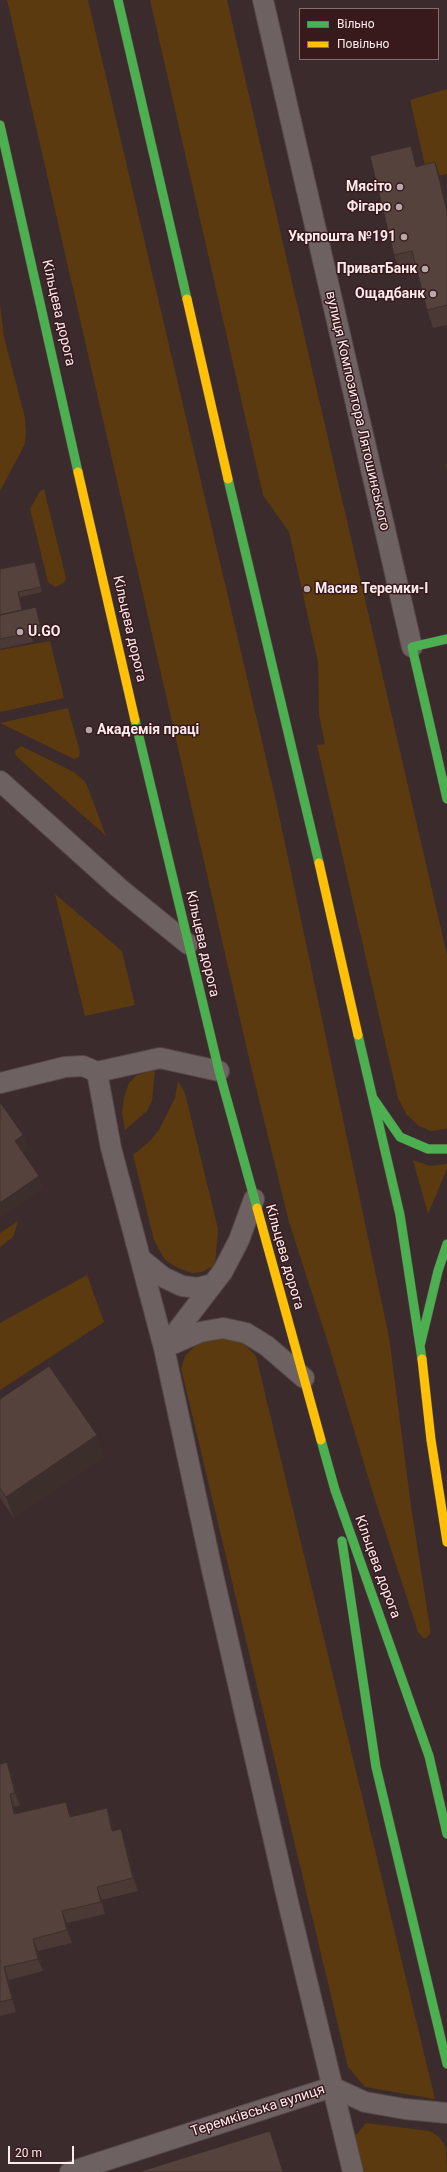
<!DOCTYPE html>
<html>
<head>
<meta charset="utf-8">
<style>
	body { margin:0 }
	#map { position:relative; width:447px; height:2172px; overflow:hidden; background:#3c2b2d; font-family:Roboto,sans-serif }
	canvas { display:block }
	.legend { position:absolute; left:299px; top:8px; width:140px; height:52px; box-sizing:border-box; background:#381a1d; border:1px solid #866e70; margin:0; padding:5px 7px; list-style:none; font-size:12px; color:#fcebec }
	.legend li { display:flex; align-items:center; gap:8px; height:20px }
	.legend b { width:20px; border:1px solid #866e70 }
	.scale { position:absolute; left:8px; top:2146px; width:66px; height:18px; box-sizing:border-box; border:2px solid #fcebec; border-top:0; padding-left:5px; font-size:12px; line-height:14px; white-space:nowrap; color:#fcebec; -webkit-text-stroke:3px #381a1d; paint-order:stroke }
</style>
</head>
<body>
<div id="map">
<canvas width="447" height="2172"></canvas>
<ul class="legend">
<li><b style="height:5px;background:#4caf50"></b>Вільно</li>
<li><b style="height:5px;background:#ffc107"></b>Повільно</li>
</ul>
<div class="scale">20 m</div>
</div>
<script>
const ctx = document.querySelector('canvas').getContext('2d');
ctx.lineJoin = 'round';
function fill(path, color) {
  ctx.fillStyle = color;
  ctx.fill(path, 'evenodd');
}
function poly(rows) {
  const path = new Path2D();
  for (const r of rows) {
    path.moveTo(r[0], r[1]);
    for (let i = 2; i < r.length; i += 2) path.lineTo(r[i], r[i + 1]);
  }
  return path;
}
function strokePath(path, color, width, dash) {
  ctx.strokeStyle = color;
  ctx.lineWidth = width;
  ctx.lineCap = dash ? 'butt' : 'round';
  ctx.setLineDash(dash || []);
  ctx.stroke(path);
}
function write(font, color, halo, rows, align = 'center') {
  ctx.font = font + ' Roboto,sans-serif';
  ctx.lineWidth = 3;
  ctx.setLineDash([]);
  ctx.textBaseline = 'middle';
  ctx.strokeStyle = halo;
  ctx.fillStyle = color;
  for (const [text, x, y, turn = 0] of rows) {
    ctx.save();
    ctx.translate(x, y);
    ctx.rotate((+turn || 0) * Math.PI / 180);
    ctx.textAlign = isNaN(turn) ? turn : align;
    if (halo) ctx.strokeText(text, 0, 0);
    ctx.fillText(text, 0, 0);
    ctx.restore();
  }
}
const green = poly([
	[7,0,88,0,276,801,389,1337,411,1506,430,1628,430,1634,426,1638,423,1638,418,1632,374,1497,328,1343,289,1222,251,1067],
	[150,0,227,0,447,955,447,1128,445,1129,431,1131,419,1126,406,1114,398,1098,317,745,325,744,319,715,318,662,289,532,263,495],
	[447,89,447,174,428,178,410,100],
	[0,303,4,337,25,418,26,433,25,444,0,491],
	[44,489,66,578,64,583,55,587,48,582,30,509,40,491],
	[50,641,64,698,0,712,0,650],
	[68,708,80,752,79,757,74,759,0,723],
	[21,746,72,771,80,777,86,783,106,836,16,756,15,751],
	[55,894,122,951,135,1005,85,1016],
	[155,1070,152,1101,147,1111,125,1130,122,1113,124,1097,129,1083,137,1075],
	[178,1081,185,1093,218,1229,215,1265,202,1272,192,1273,178,1268,165,1260,154,1240,133,1155,150,1141,159,1130,175,1098],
	[413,1160,430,1166,447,1164,447,1169,428,1214],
	[18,1221,13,1237,0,1247,0,1233],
	[87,1275,104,1322,0,1390,0,1323],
	[214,1337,233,1337,242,1342,256,1356,435,2099,365,2087,348,2067,181,1368,185,1356,193,1348,202,1340],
	[366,2123,430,2131,439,2137,446,2147,447,2172,363,2172,355,2136]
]);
const street = poly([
	[263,0,412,647],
	[0,781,119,888,188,944],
	[97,1072,111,1148,164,1348,212,1570,288,1902,353,2172],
	[0,1083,65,1067,83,1066,97,1072,160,1058,219,1071],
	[141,1259,163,1277,182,1286,198,1288,213,1284],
	[166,1347,200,1332,223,1328,246,1333,267,1346,304,1378],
	[164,1348,223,1271,239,1240,254,1199],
	[70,2172,332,2087,365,2102,405,2109,447,2113]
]);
const fast = poly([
	[118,0,187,299],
	[0,125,78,472],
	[228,479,319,863],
	[447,639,412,647,447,799],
	[135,720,219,1071,257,1208],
	[358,1035,400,1215,422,1359],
	[373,1098,400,1137,428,1149,447,1149],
	[420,1346,438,1271,447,1244],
	[321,1440,335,1490,429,1756,447,1834],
	[342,1541,376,1767,447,2064]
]);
const slow = poly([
	[187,299,228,479],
	[78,472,135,720],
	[319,863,358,1035],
	[257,1208,321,1440],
	[422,1359,431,1440,447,1542]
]);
const wall = poly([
	[435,162,442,181,447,201,447,325,433,328,427,310,417,270,401,274,394,255,418,166],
	[35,562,37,567,42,592,20,597,23,610,39,616,43,635,32,637,33,642,0,649,0,569],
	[0,1399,104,1456,14,1518,0,1498],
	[7,1762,12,1775,20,1805,14,1807,16,1814,71,1815,71,1817,107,1808,112,1821,114,1830,126,1841,138,1891,102,1900,105,1914,67,1923,72,1943,38,1951,43,1971,9,1980,16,2012,0,2016,0,1764]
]);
const shadedWall = poly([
	[411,146,418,165,423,185,416,167],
	[435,162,442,181,447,201,447,211],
	[35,562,37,567,42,592,41,587],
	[18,592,20,597,25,619,23,615],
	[36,607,39,616,43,635,40,625],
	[29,628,32,637,33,642,30,633],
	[23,1135,28,1148,20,1154,15,1141],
	[39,1176,44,1188,0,1218,0,1203],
	[97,1435,104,1456,14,1518,6,1497],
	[7,1762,12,1775,20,1805,15,1793],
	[10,1794,14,1807,19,1827,14,1814],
	[66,1802,71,1815,75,1830,70,1817],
	[107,1808,112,1821,117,1843,112,1831],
	[121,1829,126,1841,138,1891,133,1878],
	[97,1887,102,1900,105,1914,101,1902],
	[62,1911,67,1923,72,1943,67,1930],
	[33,1939,38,1951,43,1971,38,1959],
	[4,1967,9,1980,16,2012,12,1999],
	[270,2131,277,2152,284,2172,283,2172]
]);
const building = poly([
	[411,146,416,167,435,162,447,211,447,305,427,310,412,251,394,255,370,156,411,146],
	[447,463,447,474,445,464,447,463],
	[35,562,41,587,18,592,22,610,0,615,0,569,35,562],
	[36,607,40,625,29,628,30,633,0,639,0,615,36,607],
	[0,1102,23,1135,15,1141,39,1176,0,1203,0,1102],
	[49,1366,97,1435,6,1497,0,1488,0,1399,49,1366],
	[7,1762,15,1793,10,1794,14,1814,66,1802,70,1817,107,1808,112,1831,121,1829,133,1878,97,1887,101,1902,62,1911,67,1930,33,1939,38,1959,4,1967,12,1999,0,2002,0,1764,7,1762],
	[270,2131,283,2172,142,2172,142,2171,270,2131]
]);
const markers = [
	[400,187,4,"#b9a8a9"],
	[399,207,4,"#b9a8a9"],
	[404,237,4,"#b9a8a9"],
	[425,269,4,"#b9a8a9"],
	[433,294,4,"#b9a8a9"],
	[307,589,4,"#b9a8a9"],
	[20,632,4,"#b9a8a9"],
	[89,730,4,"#b9a8a9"]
];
const poiNames = [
	["Мясіто",392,187],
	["Фігаро",391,207],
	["Укрпошта №191",396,237],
	["ПриватБанк",417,269],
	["Ощадбанк",425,294],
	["Масив Теремки-I",315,589,"left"],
	["U.GO",28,632,"left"],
	["Академія праці",97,730,"left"]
];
const streetNames = [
	["Кільцева дорога",58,313,77],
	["вулиця Композитора Лятошинського",357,411,77],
	["Кільцева дорога",129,629,77],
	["Кільцева дорога",202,944,77],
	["Кільцева дорога",284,1257,74],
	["Кільцева дорога",377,1567,70],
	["Теремківська вулиця",258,2111,-18]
];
fill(green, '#5a3a0e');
strokePath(street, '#564849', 22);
strokePath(fast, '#564849', 10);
strokePath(slow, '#564849', 10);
strokePath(street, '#6e6162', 20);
strokePath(fast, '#4caf50', 9);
strokePath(slow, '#ffc107', 9);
fill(wall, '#4a3934');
fill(shadedWall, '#3c2e2b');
fill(building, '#56423d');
strokePath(building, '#3c2e2b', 1);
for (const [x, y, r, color] of markers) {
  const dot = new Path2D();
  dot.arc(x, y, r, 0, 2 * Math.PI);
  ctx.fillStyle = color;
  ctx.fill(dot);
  strokePath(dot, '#381a1d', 1.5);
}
write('bold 14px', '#fcebec', '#381a1d', poiNames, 'right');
write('14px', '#fcebec', '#381a1d', streetNames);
</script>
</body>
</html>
